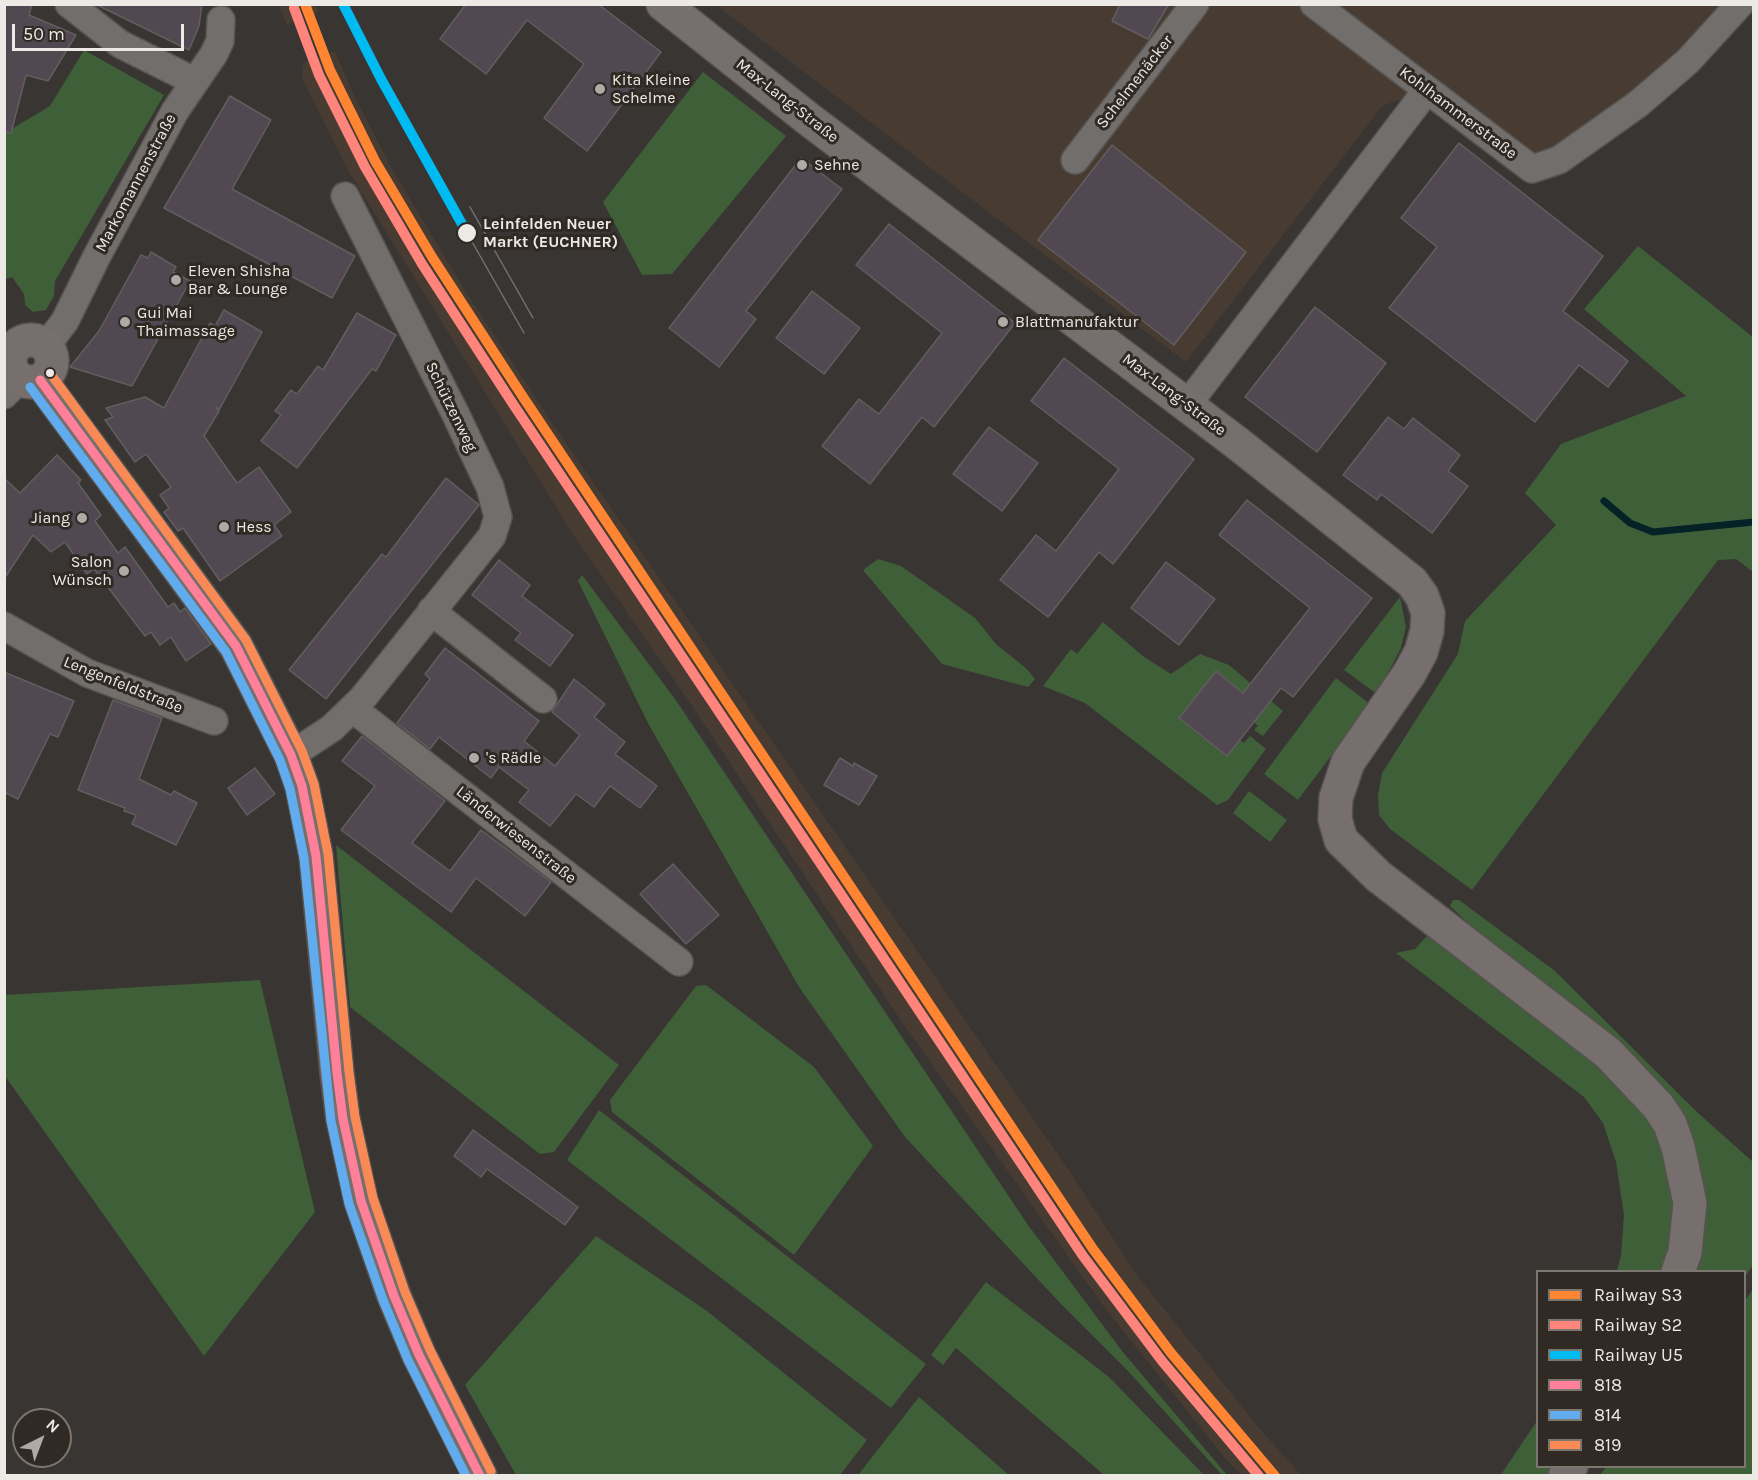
<!DOCTYPE html>
<html>
<head>
<meta charset="utf-8">
<style>
	body { margin:0 }
	#map { position:relative; width:1758px; height:1480px; overflow:hidden; background:#383532; font-family:Karla,sans-serif }
	canvas { display:block }
	.frame { position:absolute; inset:0; border:6px solid #ede9e4; pointer-events:none }
	.legend { position:absolute; left:1536px; top:1270px; width:210px; height:198px; box-sizing:border-box; background:#312a24; border:2px solid #7c7671; margin:0; padding:8px 10px; list-style:none; font-size:18px; color:#ede9e4 }
	.legend li { display:flex; align-items:center; gap:12px; height:30px }
	.legend b { width:30px; border:2px solid #7c7671 }
	.north { position:absolute; left:12px; top:1408px; width:60px; height:60px; box-sizing:border-box; background:#312a24; border:2px solid #7c7671; border-radius:50%; rotate:42deg; font-size:16px; font-weight:700; line-height:24px; text-align:center; color:#ede9e4 }
	.north::after { content:''; display:block; margin:auto; width:21px; height:27px; background:#aeaaa6; clip-path:polygon(50% 0,100% 100%,50% 72%,0 100%) }
	.scale { position:absolute; left:12px; top:24px; width:172px; height:27px; box-sizing:border-box; border:3px solid #ede9e4; border-top:0; padding-left:8px; font-size:18px; line-height:21px; white-space:nowrap; color:#ede9e4; -webkit-text-stroke:4px #312a24; paint-order:stroke }
</style>
</head>
<body>
<div id="map">
<canvas width="1758" height="1480"></canvas>
<div class="frame"></div>
<ul class="legend">
<li><b style="height:8px;background:#ff8532"></b>Railway S3</li>
<li><b style="height:8px;background:#ff847b"></b>Railway S2</li>
<li><b style="height:8px;background:#00baf2"></b>Railway U5</li>
<li><b style="height:8px;background:#ff8098"></b>818</li>
<li><b style="height:8px;background:#60acee"></b>814</li>
<li><b style="height:8px;background:#f98a56"></b>819</li>
</ul>
<div class="north">N</div>
<div class="scale">50 m</div>
</div>
<script>
const ctx = document.querySelector('canvas').getContext('2d');
ctx.lineJoin = 'round';
function fill(path, color) {
  ctx.fillStyle = color;
  ctx.fill(path, 'evenodd');
}
function poly(rows) {
  const path = new Path2D();
  for (const r of rows) {
    if (r.length === 3) {
      path.moveTo(r[0] + r[2], r[1]);
      path.arc(r[0], r[1], r[2], 0, 2 * Math.PI);
      continue;
    }
    path.moveTo(r[0], r[1]);
    for (let i = 2; i < r.length; i += 2) path.lineTo(r[i], r[i + 1]);
  }
  return path;
}
function strokePath(path, color, width, dash) {
  ctx.strokeStyle = color;
  ctx.lineWidth = width;
  ctx.lineCap = dash ? 'butt' : 'round';
  ctx.setLineDash(dash || []);
  ctx.stroke(path);
}
function write(font, color, halo, rows, align = 'center') {
  ctx.font = font + ' Karla,sans-serif';
  ctx.lineWidth = 6;
  ctx.setLineDash([]);
  ctx.textBaseline = 'middle';
  ctx.strokeStyle = halo;
  ctx.fillStyle = color;
  for (const [text, x, y, turn = 0] of rows) {
    ctx.save();
    ctx.translate(x, y);
    ctx.rotate((+turn || 0) * Math.PI / 180);
    ctx.textAlign = isNaN(turn) ? turn : align;
    if (halo) ctx.strokeText(text, 0, 0);
    ctx.fillText(text, 0, 0);
    ctx.restore();
  }
}
const built = poly([
	[279,5,316,5,319,12,287,25],
	[716,5,1740,5,1546,165,1427,90,1382,106,1186,362],
	[335,51,351,89,392,169,464,289,555,427,1070,1172,1136,1274,1258,1427,1301,1475,1241,1475,1224,1457,1104,1307,900,1019,688,700,574,536,349,172,302,78,303,63]
]);
const green = poly([
	[84,50,164,95,55,281,54,296,46,310,33,312,25,305,24,294,12,277,7,279,5,276,5,130,10,130,50,106],
	[703,72,786,136,672,274,642,275,603,202],
	[1638,246,1753,337,1753,572,1736,559,1718,560,1472,890,1390,829,1379,815,1378,795,1382,773,1458,654,1465,621,1556,525,1525,493,1561,444,1686,396,1584,309],
	[878,559,901,566,975,618,996,644,1027,669,1035,679,1028,687,942,664,863,570],
	[582,575,675,699,1028,1225,1122,1351,1227,1475,1222,1475,1128,1371,1061,1304,905,1137,799,987,649,725,578,581],
	[1400,597,1406,627,1401,648,1377,694,1344,670],
	[1103,622,1144,657,1171,674,1200,654,1229,665,1283,711,1263,736,1254,730,1258,726,1254,722,1263,709,1216,671,1179,718,1226,756,1240,740,1244,743,1250,736,1266,749,1228,800,1217,805,1085,703,1043,686,1071,649,1077,654],
	[1336,678,1370,704,1298,800,1264,774],
	[1249,791,1287,820,1270,842,1233,813],
	[336,845,619,1065,554,1152,540,1154,350,1007],
	[1453,900,1459,900,1555,971,1697,1112,1753,1162,1753,1265,1745,1277,1744,1272,1691,1271,1696,1160,1504,957,1450,906],
	[1427,936,1488,973,1633,1095,1659,1137,1673,1183,1673,1226,1663,1271,1617,1271,1621,1255,1624,1215,1616,1162,1603,1123,1584,1097,1396,953,1415,949],
	[260,980,315,1212,204,1356,5,1076,5,995],
	[706,985,814,1067,873,1146,794,1255,612,1112,610,1100,696,986],
	[599,1110,926,1364,891,1408,567,1160],
	[596,1236,707,1311,867,1440,840,1475,516,1475,465,1385],
	[986,1282,1109,1377,1204,1475,1104,1475,956,1348,943,1365,931,1355],
	[1753,1289,1753,1475,1600,1475,1606,1467,1744,1466,1744,1302],
	[919,1397,1009,1475,858,1475],
	[1537,1421,1538,1466,1554,1467,1548,1475,1500,1476]
]);
const stream = poly([
	[1604,501,1630,523,1653,532,1754,522]
]);
const building = poly([
	[4,4,32,4,29,15,76,35,48,81,26,75,11,133,4,132,4,4],
	[95,4,202,4,199,26,189,50,95,4],
	[466,4,598,4,661,52,587,151,544,118,584,64,527,20,486,74,440,39,466,4],
	[1120,4,1169,4,1148,39,1112,21,1120,4],
	[230,96,271,120,232,189,355,256,332,298,164,208,230,96],
	[1459,143,1603,256,1563,311,1628,361,1608,387,1579,365,1535,422,1389,308,1437,247,1401,218,1459,143],
	[1112,145,1246,252,1174,345,1038,240,1112,145],
	[801,158,842,189,746,311,756,319,719,367,669,328,801,158],
	[889,224,1015,323,934,427,922,417,870,484,822,446,859,399,879,414,942,333,856,265,889,224],
	[151,252,176,267,173,272,190,281,132,386,70,367,99,331,141,255,148,258,151,252],
	[812,291,860,328,824,374,776,338,812,291],
	[1315,307,1386,363,1317,452,1245,397,1315,307],
	[224,310,262,332,219,410,216,407,219,411,204,436,237,483,259,467,291,512,274,525,282,536,220,581,183,528,178,531,164,512,169,508,160,495,171,487,146,454,135,462,105,420,113,417,106,408,145,397,164,408,210,323,215,326,224,310],
	[357,313,396,335,376,371,372,369,297,468,261,441,281,415,275,411,291,390,297,394,318,366,323,370,357,313],
	[1064,358,1194,459,1113,564,1099,552,1048,617,1000,580,1036,535,1056,551,1119,469,1031,401,1064,358],
	[1388,417,1404,429,1413,418,1460,455,1448,471,1468,486,1432,533,1381,494,1377,500,1343,475,1388,417],
	[989,427,1038,463,1002,511,953,474,989,427],
	[57,455,81,480,78,483,101,515,95,521,118,553,125,547,168,607,174,603,180,612,185,608,211,644,186,661,171,637,160,645,151,632,145,636,94,569,87,574,65,542,51,552,33,535,4,579,4,478,20,493,57,455],
	[446,478,479,505,326,699,289,670,382,554,386,557,446,478],
	[1247,500,1372,598,1293,697,1281,688,1227,756,1179,718,1216,671,1243,693,1310,608,1219,535,1247,500],
	[499,560,530,585,522,596,573,635,550,666,515,640,521,633,472,595,499,560],
	[1166,562,1215,599,1179,645,1131,608,1166,562],
	[445,648,539,721,524,741,555,766,580,735,552,712,574,679,605,704,594,717,625,742,615,754,657,786,640,808,610,786,594,807,576,794,550,826,519,802,529,790,499,767,491,778,439,737,430,749,397,723,430,679,425,674,445,648],
	[4,672,74,701,58,737,50,734,18,799,4,792,4,672],
	[113,700,162,718,139,779,171,795,174,791,197,803,176,845,132,824,136,815,124,811,125,808,78,790,113,700],
	[362,736,445,801,412,843,450,871,481,830,551,882,525,916,476,878,451,912,341,830,375,786,342,761,362,736],
	[840,758,853,766,854,763,877,776,859,805,824,785,840,758],
	[255,768,275,794,247,815,228,788,255,768],
	[673,864,719,915,686,944,640,894,673,864],
	[473,1130,578,1207,565,1225,487,1169,481,1177,454,1156,473,1130]
]);
const minor = poly([
	[69,4,120,44,194,81],
	[1314,4,1532,169,1559,160,1638,104,1688,61,1740,4],
	[1075,160,1195,4],
	[46,346,65,321,97,256,175,111,214,54,220,41,221,20],
	[4,395,20,379],
	[1187,405,1427,90],
	[431,611,543,699],
	[4,626,87,673,214,721],
	[353,709,679,962],
	[291,755,332,728,362,699,492,536,498,517,490,487,456,415,345,196]
]);
const major = poly([
	[663,4,811,121,1237,443,1412,582,1422,596,1428,613,1427,631,1421,652,1409,674,1348,762,1336,798,1335,819,1341,840,1378,876,1608,1053,1658,1106,1670,1124,1678,1147,1690,1203,1685,1252,1678,1272],
	[31,361,21],
	[40,380,236,646,291,755,302,786,316,856,337,1073,343,1119,361,1201,394,1296,419,1355,480,1476],
	[1565,1476,1571,1466]
]);
const tram = poly([
	[470,207,533,318],
	[467,233,524,333]
]);
const bus1 = poly([
	[40,380,236,646,291,755,302,786,316,856,337,1073,343,1119,361,1201,394,1296,419,1355,480,1476]
]);
const bus2 = poly([
	[30,387,226,652,280,760,290,789,304,858,331,1121,349,1204,383,1300,408,1360,466,1476]
]);
const bus3 = poly([
	[50,373,246,640,302,751,314,784,328,854,349,1072,355,1117,373,1198,405,1292,430,1350,491,1471]
]);
const rail1 = poly([
	[305,4,330,70,375,161,432,257,523,397,1093,1249,1171,1353,1275,1476]
]);
const rail2 = poly([
	[294,8,319,75,365,167,422,264,513,404,1083,1256,1162,1361,1259,1476]
]);
const rail3 = poly([
	[343,4,381,79,467,233]
]);
const markers = [
	[600,89,6,"#aeaaa6"],
	[802,165,6,"#aeaaa6"],
	[467,233,10,"#ede9e4"],
	[176,280,6,"#aeaaa6"],
	[125,322,6,"#aeaaa6"],
	[1003,322,6,"#aeaaa6"],
	[50,373,5,"#ede9e4"],
	[82,518,6,"#aeaaa6"],
	[224,527,6,"#aeaaa6"],
	[124,571,6,"#aeaaa6"],
	[474,758,6,"#aeaaa6"]
];
const poiNames = [
	["Kita Kleine",612,80],
	["Schelme",612,98],
	["Sehne",814,165],
	["Eleven Shisha",188,271],
	["Bar & Lounge",188,289],
	["Gui Mai",137,313],
	["Thaimassage",137,331],
	["Blattmanufaktur",1015,322],
	["Jiang",70,518,"right"],
	["Hess",236,527],
	["Salon",112,562,"right"],
	["Wünsch",112,580,"right"],
	["'s Rädle",486,758]
];
const streetNames = [
	["Schelmenäcker",1135,82,-52],
	["Max-Lang-Straße",787,101,38],
	["Kohlhammerstraße",1458,113,37],
	["Markomannenstraße",136,183,-62],
	["Max-Lang-Straße",1174,395,37],
	["Schützenweg",451,407,64],
	["Lengenfeldstraße",123,685,22],
	["Länderwiesenstraße",516,835,38]
];
const stopNames = [
	["Leinfelden Neuer",483,224],
	["Markt (EUCHNER)",483,242]
];
fill(built, '#483c32');
fill(green, '#3f5f39');
strokePath(stream, '#052327', 7);
fill(building, '#524851');
strokePath(building, '#615e5f', 1.5);
strokePath(minor, '#55524f', 30);
strokePath(major, '#55524f', 36);
strokePath(minor, '#716e6c', 27);
strokePath(major, '#776e6e', 33);
strokePath(tram, '#74716f', 1.5);
strokePath(bus1, '#ff8098', 9);
strokePath(bus2, '#60acee', 9);
strokePath(bus3, '#f98a56', 9);
strokePath(rail1, '#ff8532', 10);
strokePath(rail2, '#ff847b', 10);
strokePath(rail3, '#00baf2', 10);
for (const [x, y, r, color] of markers) {
  const dot = new Path2D();
  dot.arc(x, y, r, 0, 2 * Math.PI);
  ctx.fillStyle = color;
  ctx.fill(dot);
  strokePath(dot, '#312a24', 2);
}
write('16px', '#ede9e4', '#312a24', poiNames, 'left');
write('16px', '#ede9e4', '#312a24', streetNames);
write('bold 16px', '#ede9e4', '#312a24', stopNames, 'left');
</script>
</body>
</html>
